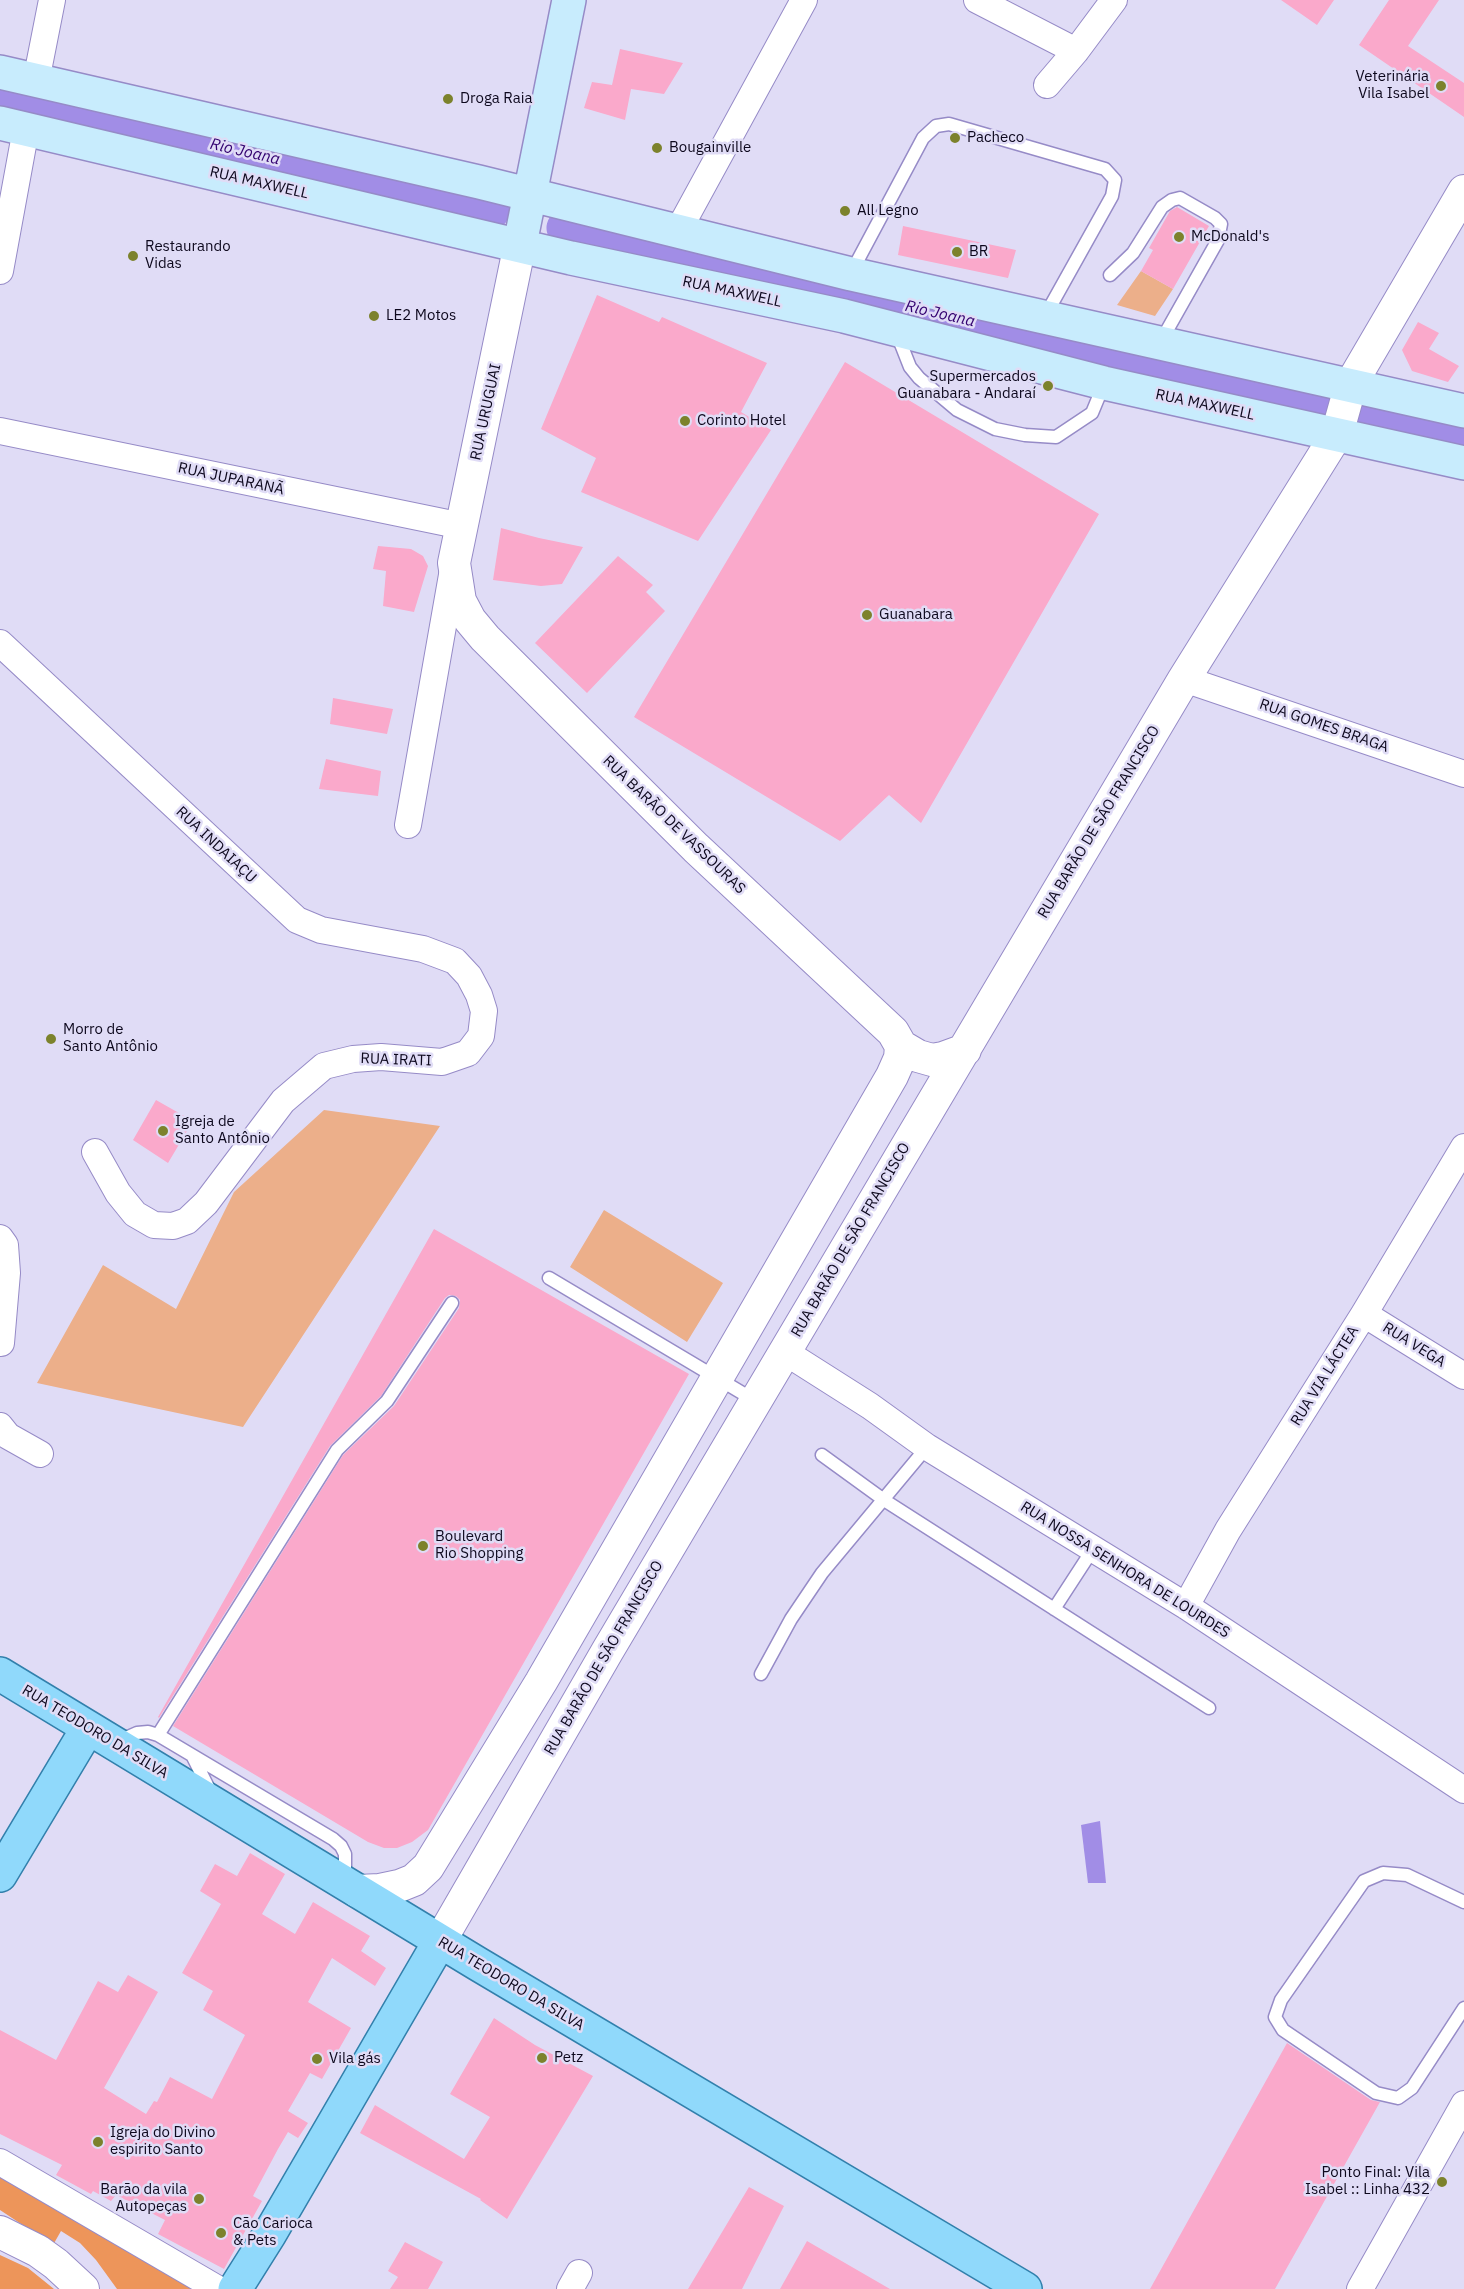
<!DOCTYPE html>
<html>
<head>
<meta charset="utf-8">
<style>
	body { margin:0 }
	canvas { display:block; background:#e0dcf6 }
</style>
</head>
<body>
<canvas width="1464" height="2289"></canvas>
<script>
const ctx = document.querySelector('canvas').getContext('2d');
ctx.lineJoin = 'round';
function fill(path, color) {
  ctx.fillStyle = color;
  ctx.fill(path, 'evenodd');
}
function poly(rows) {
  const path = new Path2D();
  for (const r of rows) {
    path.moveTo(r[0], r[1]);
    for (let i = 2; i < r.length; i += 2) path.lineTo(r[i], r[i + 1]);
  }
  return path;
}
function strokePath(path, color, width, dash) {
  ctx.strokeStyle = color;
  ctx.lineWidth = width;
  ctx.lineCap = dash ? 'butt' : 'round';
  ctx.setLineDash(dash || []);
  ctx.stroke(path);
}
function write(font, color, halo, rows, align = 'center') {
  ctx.font = font + ' "IBM Plex Sans",sans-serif';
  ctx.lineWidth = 5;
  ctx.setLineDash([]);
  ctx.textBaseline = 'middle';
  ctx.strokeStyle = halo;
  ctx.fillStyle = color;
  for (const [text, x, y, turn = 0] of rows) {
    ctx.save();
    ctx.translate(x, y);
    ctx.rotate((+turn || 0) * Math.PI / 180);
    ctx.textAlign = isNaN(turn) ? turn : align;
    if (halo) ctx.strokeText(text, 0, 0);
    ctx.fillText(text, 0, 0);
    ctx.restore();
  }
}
const green = poly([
	[1141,271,1173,289,1155,316,1117,305],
	[324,1110,440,1126,243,1427,37,1383,103,1265,176,1309,234,1192],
	[604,1210,723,1283,687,1342,570,1267]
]);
const forest = poly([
	[0,2170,209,2289,117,2289,96,2260,80,2243,61,2231,53,2245,0,2210],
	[0,2255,28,2268,54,2289,0,2289]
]);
const water = poly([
	[1100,1821,1106,1883,1088,1883,1081,1825]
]);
const river = poly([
	[0,94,490,211],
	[566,228,1313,401],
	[1367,413,1464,436]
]);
const building = poly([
	[1281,0,1334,0,1317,25],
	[1389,0,1439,0,1408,46,1464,83,1464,117,1359,45],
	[620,49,683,63,664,94,631,89,625,120,584,108,592,82,612,85],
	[1177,207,1209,226,1173,289,1141,271,1153,250,1149,248,1170,211],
	[903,226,1016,250,1008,278,898,255],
	[597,295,659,322,662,317,767,363,741,412,771,430,698,541,581,492,596,458,541,429],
	[1418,322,1439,333,1429,349,1459,366,1448,382,1412,371,1402,350],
	[845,362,1099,514,921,823,889,795,840,841,634,717],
	[501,528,539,538,583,547,562,584,541,586,493,580],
	[378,546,411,549,423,556,428,566,414,612,383,606,386,571,373,569],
	[618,556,653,585,646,592,665,611,587,693,535,643],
	[333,698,393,709,387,734,330,724],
	[326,759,381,771,378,796,319,789],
	[156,1100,193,1121,168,1163,133,1140],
	[434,1229,689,1374,428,1830,412,1842,397,1848,384,1848,368,1842,173,1726,343,1455,394,1406,459,1308,460,1300,456,1296,449,1295,445,1298,381,1396,330,1446,159,1718,158,1717],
	[250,1853,285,1874,262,1914,295,1934,313,1902,370,1936,361,1951,386,1968,375,1986,332,1958,308,2002,351,2028,322,2079,310,2073,288,2111,308,2123,298,2138,288,2132,278,2149,253,2196,262,2201,224,2269,158,2234,165,2220,116,2195,111,2201,93,2191,91,2194,56,2175,62,2165,0,2134,0,2030,56,2060,98,1981,118,1992,128,1975,158,1992,104,2088,146,2114,154,2101,157,2102,170,2077,212,2099,245,2035,203,2010,213,1991,182,1973,221,1904,200,1891,215,1864,237,1876],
	[494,2018,535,2045,593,2076,507,2219,480,2200,481,2199,360,2133,375,2105,464,2159,490,2117,450,2094],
	[1287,2043,1371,2100,1380,2102,1275,2289,1150,2289],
	[749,2187,784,2206,742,2289,688,2289],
	[807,2241,890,2289,780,2289],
	[405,2242,443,2262,428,2289,390,2289,398,2277,388,2271]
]);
const service = poly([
	[851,273,923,138,936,126,949,124,1105,169,1115,180,1112,196,1045,316],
	[1110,275,1133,253,1162,207,1172,200,1180,198,1215,218,1221,224,1218,240,1161,341],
	[897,334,910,367,919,378,957,410,995,429,1025,435,1056,437,1092,413,1104,384],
	[549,1278,754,1400],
	[822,1455,884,1500,1209,1708],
	[1054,1609,1093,1549],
	[761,1674,791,1619,822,1573,927,1447],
	[158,1735,337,1450,387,1401,452,1303],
	[119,1741,137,1733,148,1732,158,1735,333,1839,341,1846,345,1854,345,1879],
	[192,1755,211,1793],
	[1464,1902,1407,1875,1383,1873,1364,1881,1281,2000,1275,2017,1283,2030,1376,2093,1398,2098,1412,2088,1464,2008]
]);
const minor = poly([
	[977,0,1076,51],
	[36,81,52,0],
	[1047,85,1076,51,1114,0],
	[678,231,804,0],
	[0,271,26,129],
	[0,431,462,526],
	[0,643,297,920,321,930,423,949,455,961,469,976,479,995,484,1011,481,1036,468,1053,442,1062,381,1057,353,1059,324,1066,283,1101,206,1203,187,1221,173,1226,154,1225,135,1214,118,1193,95,1152],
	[1184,679,1464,774],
	[408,825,452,575],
	[0,1238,5,1245,7,1273,1,1343],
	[1364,1314,1464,1376],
	[785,1352,870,1406,927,1447,1186,1606,1464,1790],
	[0,1426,8,1436,40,1454],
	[1186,1606,1228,1530,1364,1314,1464,1147],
	[0,2162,218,2289],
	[570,2289,579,2273],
	[1360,2289,1464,2104]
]);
const tertiary = poly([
	[901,1046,918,1056,932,1060,943,1058,965,1050],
	[357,1891,380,1890,399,1886,414,1880,428,1867,541,1682,892,1076,900,1058,901,1046,893,1032,696,848,485,638,470,620,460,601,454,563,520,244],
	[440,1941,608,1650,1184,679,1337,434,1351,384,1464,191],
	[0,2232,38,2251,56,2264,83,2289]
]);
const secondary = poly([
	[0,72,479,182,851,274,1464,411],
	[0,123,571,258,844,316,1104,383,1464,463],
	[520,244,569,0]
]);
const primary = poly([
	[0,1674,478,1964,1025,2289],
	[0,1875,88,1728],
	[235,2289,269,2235,440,1941]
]);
const markers = [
	[1441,86,6,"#7c822c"],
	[448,99,6,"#7c822c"],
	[955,138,6,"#7c822c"],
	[657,148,6,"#7c822c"],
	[845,211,6,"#7c822c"],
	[1179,237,6,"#7c822c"],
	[957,252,6,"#7c822c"],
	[133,256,6,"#7c822c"],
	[374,316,6,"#7c822c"],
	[1048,386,6,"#7c822c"],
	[685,421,6,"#7c822c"],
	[867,615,6,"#7c822c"],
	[51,1039,6,"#7c822c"],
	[163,1131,6,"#7c822c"],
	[423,1546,6,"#7c822c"],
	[542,2058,6,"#7c822c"],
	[317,2059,6,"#7c822c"],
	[98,2142,6,"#7c822c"],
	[1442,2182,6,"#7c822c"],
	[199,2199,6,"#7c822c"],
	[221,2233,6,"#7c822c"]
];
const poiNames = [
	["Veterinária",1429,77,"right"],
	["Vila Isabel",1429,94,"right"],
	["Droga Raia",460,99],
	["Pacheco",967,138],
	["Bougainville",669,148],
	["All Legno",857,211],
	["McDonald's",1191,237],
	["Restaurando",145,247],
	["Vidas",145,264],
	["BR",969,252],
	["LE2 Motos",386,316],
	["Supermercados",1036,377,"right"],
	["Guanabara - Andaraí",1036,394,"right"],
	["Corinto Hotel",697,421],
	["Guanabara",879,615],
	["Morro de",63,1030],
	["Santo Antônio",63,1047],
	["Igreja de",175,1122],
	["Santo Antônio",175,1139],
	["Boulevard",435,1537],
	["Rio Shopping",435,1554],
	["Petz",554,2058],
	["Vila gás",329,2059],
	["Igreja do Divino",110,2133],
	["espirito Santo",110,2150],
	["Ponto Final: Vila",1430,2173,"right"],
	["Isabel :: Linha 432",1430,2190,"right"],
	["Barão da vila",187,2190,"right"],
	["Autopeças",187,2207,"right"],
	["Cão Carioca",233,2224],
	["& Pets",233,2241]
];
const streetNames = [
	["RUA MAXWELL",259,183,13],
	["RUA MAXWELL",732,292,12],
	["RUA MAXWELL",1205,405,12],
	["RUA URUGUAI",486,412,-78],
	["RUA JUPARANÃ",231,479,12],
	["RUA GOMES BRAGA",1324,726,19],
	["RUA BARÃO DE SÃO FRANCISCO",1099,822,-59],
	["RUA BARÃO DE VASSOURAS",674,825,44],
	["RUA INDAIAÇU",216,845,43],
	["RUA IRATI",396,1060,2],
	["RUA BARÃO DE SÃO FRANCISCO",851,1240,-60],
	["RUA VEGA",1414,1345,32],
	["RUA VIA LÁCTEA",1325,1376,-58],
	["RUA NOSSA SENHORA DE LOURDES",1125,1570,32],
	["RUA BARÃO DE SÃO FRANCISCO",604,1658,-60],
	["RUA TEODORO DA SILVA",95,1732,31],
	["RUA TEODORO DA SILVA",511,1984,31]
];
const waterNames = [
	["Rio Joana",245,152,13],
	["Rio Joana",940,314,13]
];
fill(green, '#ecaf8a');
fill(forest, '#ed955a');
fill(water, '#a18de6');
strokePath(river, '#a18de6', 39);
fill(building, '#faa9cb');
strokePath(service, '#968bc7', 15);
strokePath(minor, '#968bc7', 28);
strokePath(tertiary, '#968bc7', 34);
strokePath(secondary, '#968bc7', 36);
strokePath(primary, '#3280ac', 36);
strokePath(service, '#fff', 12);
strokePath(minor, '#fff', 26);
strokePath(tertiary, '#fff', 32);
strokePath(secondary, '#c8ecfd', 33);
strokePath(primary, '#90d9fb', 33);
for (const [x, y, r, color] of markers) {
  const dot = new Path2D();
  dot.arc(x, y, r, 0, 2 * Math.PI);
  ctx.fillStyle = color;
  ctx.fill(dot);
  strokePath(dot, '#e0dcf6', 2);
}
write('15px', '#0d081d', '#e0dcf6', poiNames, 'left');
write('15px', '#0d081d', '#e0dcf6', streetNames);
write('italic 16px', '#32006f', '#e0dcf6', waterNames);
</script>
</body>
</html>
